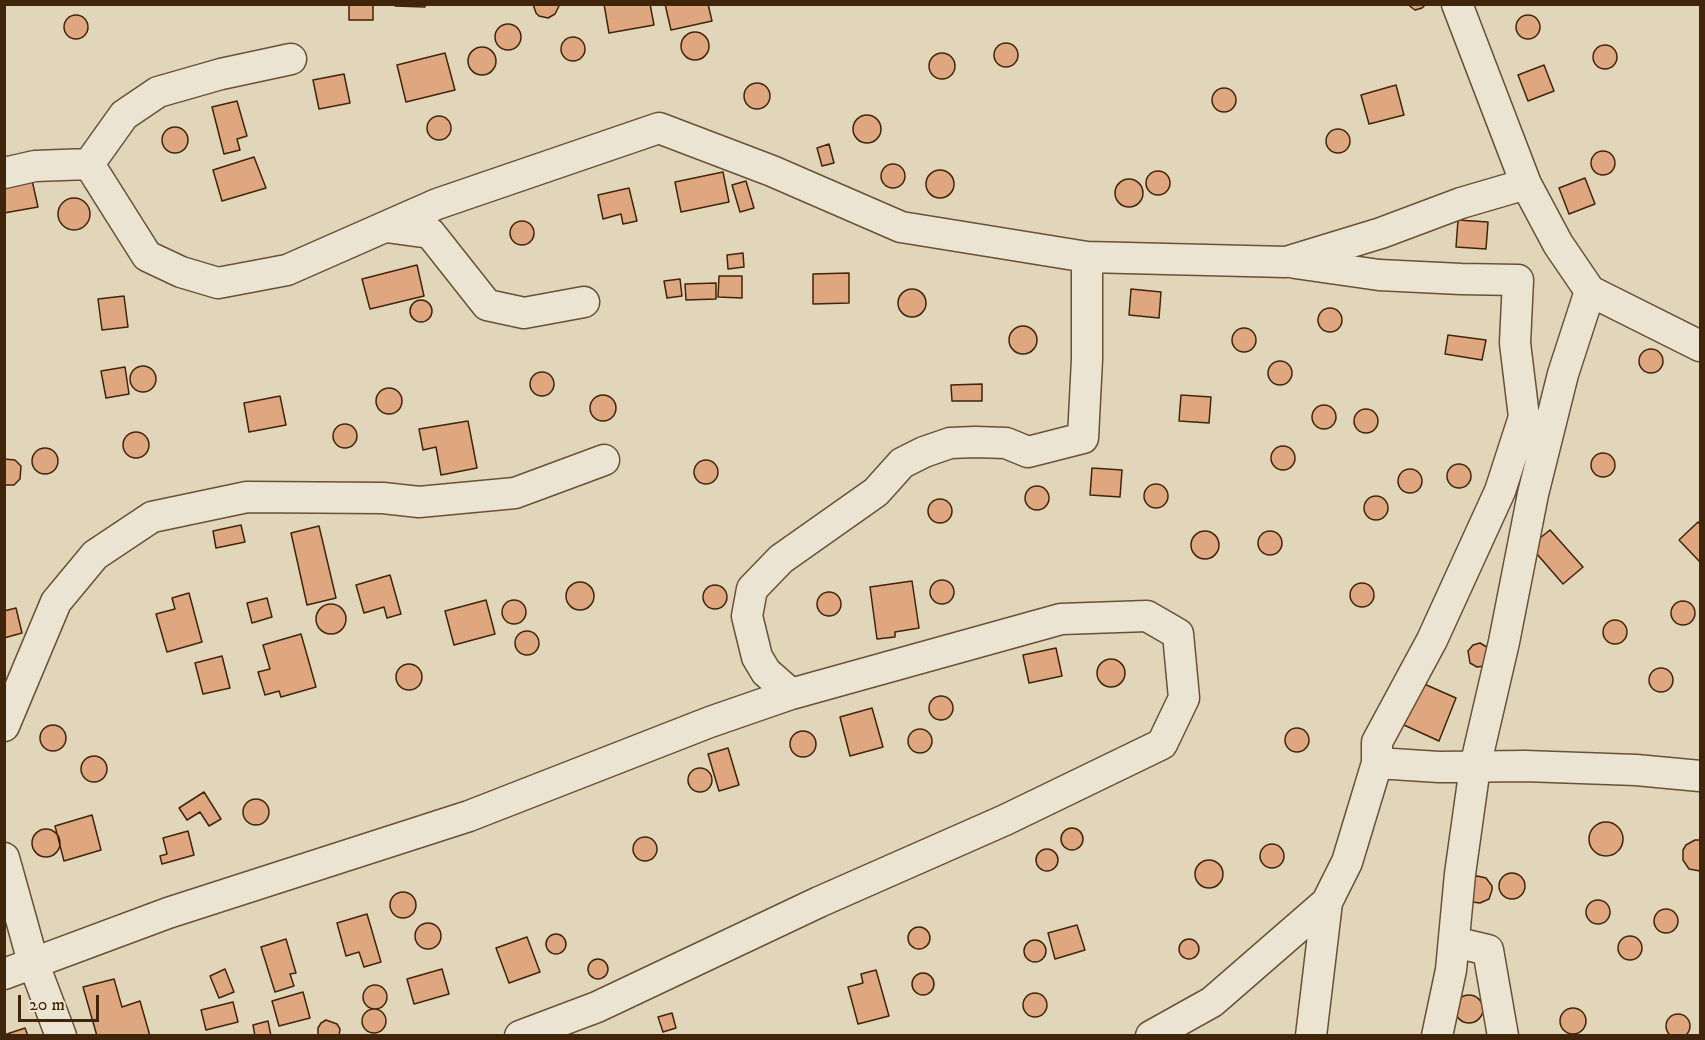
<!DOCTYPE html>
<html>
<head>
<meta charset="utf-8">
<style>
	body { margin:0 }
	#map { position:relative; width:1705px; height:1040px; overflow:hidden; background:#e1d6b9; font-family:"IM FELL DW Pica",serif }
	canvas { display:block }
	.frame { position:absolute; inset:0; border:6px solid #41250b; pointer-events:none }
	.scale { position:absolute; left:18px; top:995px; width:81px; height:27px; box-sizing:border-box; border:3px solid #41250b; border-top:0; padding-left:8px; font-size:18px; line-height:21px; white-space:nowrap; color:#41250b; -webkit-text-stroke:4px #ece4d2; paint-order:stroke }
</style>
</head>
<body>
<div id="map">
<canvas width="1705" height="1040"></canvas>
<div class="frame"></div>
<div class="scale">20 m</div>
</div>
<script>
const ctx = document.querySelector('canvas').getContext('2d');
ctx.lineJoin = 'round';
function fill(path, color) {
  ctx.fillStyle = color;
  ctx.fill(path, 'evenodd');
}
function poly(rows) {
  const path = new Path2D();
  for (const r of rows) {
    if (r.length === 3) {
      path.moveTo(r[0] + r[2], r[1]);
      path.arc(r[0], r[1], r[2], 0, 2 * Math.PI);
      continue;
    }
    path.moveTo(r[0], r[1]);
    for (let i = 2; i < r.length; i += 2) path.lineTo(r[i], r[i + 1]);
  }
  return path;
}
function strokePath(path, color, width, dash) {
  ctx.strokeStyle = color;
  ctx.lineWidth = width;
  ctx.lineCap = dash ? 'butt' : 'round';
  ctx.setLineDash(dash || []);
  ctx.stroke(path);
}
const building = poly([
	[349,4,373,4,373,20,349,20,349,4],
	[395,4,425,4,425,7,395,6,395,4],
	[533,4,559,4,559,6,555,14,548,18,539,16,536,13,533,4],
	[604,4,650,4,654,25,609,33,604,4],
	[665,4,708,4,712,21,671,30,665,4],
	[1407,4,1426,4,1422,8,1415,10,1407,4],
	[76,27,12],
	[1528,27,12],
	[508,37,13],
	[695,46,14],
	[573,49,12],
	[1006,55,12],
	[1605,57,12],
	[482,61,14],
	[445,53,455,90,406,102,397,65,445,53],
	[942,66,13],
	[1544,65,1554,91,1528,101,1518,75,1544,65],
	[344,74,350,103,319,109,313,80,344,74],
	[757,96,13],
	[1396,85,1404,115,1369,124,1361,95,1396,85],
	[1224,100,12],
	[237,101,247,136,237,139,240,150,224,154,212,107,237,101],
	[867,129,14],
	[439,128,12],
	[175,140,13],
	[1338,141,12],
	[829,144,834,163,822,166,817,148,829,144],
	[1603,163,12],
	[254,157,266,188,222,201,213,170,254,157],
	[893,176,12],
	[940,184,14],
	[1158,183,12],
	[723,172,729,202,681,212,675,182,723,172],
	[1585,178,1595,204,1569,214,1559,188,1585,178],
	[1129,193,14],
	[32,180,38,207,4,213,4,185,32,180],
	[746,181,754,208,740,212,732,185,746,181],
	[629,188,637,221,623,224,621,214,603,219,598,195,629,188],
	[74,214,16],
	[1458,220,1488,222,1486,249,1456,247,1458,220],
	[522,233,12],
	[743,253,744,267,728,269,727,255,743,253],
	[417,265,424,296,370,309,362,279,417,265],
	[849,273,849,303,813,304,813,274,849,273],
	[719,276,742,276,742,298,718,297,719,276],
	[680,279,682,296,667,298,664,281,680,279],
	[716,283,716,299,686,300,685,284,716,283],
	[1131,289,1161,292,1159,318,1129,315,1131,289],
	[912,303,14],
	[124,296,128,327,102,330,98,299,124,296],
	[421,311,11],
	[1330,320,12],
	[1023,340,14],
	[1244,340,12],
	[1448,335,1486,340,1482,360,1445,354,1448,335],
	[1651,361,12],
	[1280,373,12],
	[143,379,13],
	[125,367,129,394,106,398,101,371,125,367],
	[542,384,12],
	[982,384,982,401,952,401,951,385,982,384],
	[389,401,13],
	[603,408,13],
	[1181,395,1211,397,1209,423,1179,421,1181,395],
	[280,396,286,425,249,432,244,403,280,396],
	[1324,417,12],
	[1366,421,12],
	[468,421,477,468,441,475,436,447,423,450,419,429,468,421],
	[345,436,12],
	[136,445,13],
	[1283,458,12],
	[45,461,13],
	[1603,465,12],
	[4,459,15,460,21,466,20,479,14,485,4,485,4,459],
	[706,472,12],
	[1459,476,12],
	[1092,468,1122,470,1120,497,1090,495,1092,468],
	[1410,481,12],
	[1156,496,12],
	[1037,498,12],
	[1376,508,12],
	[940,511,12],
	[1698,522,1700,524,1700,562,1679,540,1698,522],
	[241,525,245,542,216,548,213,531,241,525],
	[319,526,336,598,307,605,291,533,319,526],
	[1550,530,1583,567,1563,584,1530,546,1550,530],
	[1205,545,14],
	[1270,543,12],
	[390,575,401,614,387,618,384,607,364,613,356,585,390,575],
	[942,592,12],
	[912,581,919,628,895,632,895,637,877,639,870,587,912,581],
	[580,596,14],
	[1362,595,12],
	[715,597,12],
	[829,604,12],
	[189,593,202,642,167,652,156,614,175,609,172,598,189,593],
	[267,598,272,617,252,623,247,603,267,598],
	[514,612,12],
	[486,600,495,634,454,645,445,611,486,600],
	[1683,613,12],
	[331,619,15],
	[16,608,22,633,4,638,4,611,16,608],
	[1615,632,12],
	[527,643,12],
	[301,634,316,687,281,697,279,691,265,695,258,672,270,669,263,645,301,634],
	[1480,643,1490,649,1485,666,1477,667,1470,663,1468,651,1473,645,1480,643],
	[1056,648,1062,676,1029,683,1023,655,1056,648],
	[222,656,230,688,203,694,195,663,222,656],
	[1111,673,14],
	[409,677,13],
	[1661,680,12],
	[1422,683,1456,698,1439,741,1393,720,1422,683],
	[941,708,12],
	[872,708,883,747,850,756,840,717,872,708],
	[53,738,13],
	[1297,740,12],
	[920,741,12],
	[803,744,13],
	[728,748,739,785,719,791,708,754,728,748],
	[94,769,13],
	[700,780,12],
	[204,792,221,819,209,826,200,812,187,820,179,808,204,792],
	[256,812,13],
	[92,815,101,850,64,861,55,826,92,815],
	[1606,839,17],
	[1072,839,11],
	[46,843,14],
	[188,831,194,855,162,864,160,856,167,854,163,838,188,831],
	[645,849,12],
	[1695,840,1700,840,1700,871,1689,869,1683,860,1683,850,1686,845,1695,840],
	[1272,856,12],
	[1047,860,11],
	[1209,874,14],
	[1512,886,13],
	[1477,876,1486,878,1492,886,1492,890,1489,899,1480,903,1472,902,1473,877,1477,876],
	[403,905,13],
	[1598,912,12],
	[1666,921,12],
	[367,914,381,962,364,967,359,952,346,956,337,923,367,914],
	[428,936,13],
	[1077,925,1085,950,1055,959,1048,933,1077,925],
	[919,938,11],
	[556,944,10],
	[1630,948,12],
	[527,937,540,972,509,983,496,948,527,937],
	[286,939,296,973,290,974,294,986,275,992,261,947,286,939],
	[1189,949,10],
	[1035,951,11],
	[598,969,10],
	[225,969,234,992,219,998,210,976,225,969],
	[442,969,449,994,414,1004,407,979,442,969],
	[876,970,889,1016,858,1024,848,987,863,983,861,974,876,970],
	[923,984,11],
	[114,979,122,1007,140,1001,150,1036,97,1036,83,987,114,979],
	[375,997,12],
	[303,992,310,1018,279,1026,272,1001,303,992],
	[1035,1005,12],
	[1469,1009,14],
	[233,1002,238,1022,206,1030,201,1010,233,1002],
	[1573,1021,13],
	[374,1021,12],
	[672,1013,676,1028,663,1032,658,1017,672,1013],
	[1678,1026,12],
	[326,1020,337,1024,340,1029,339,1036,318,1036,318,1028,321,1023,326,1020],
	[268,1021,271,1036,255,1036,253,1025,268,1021],
	[25,1028,28,1036,4,1036,4,1035,25,1028]
]);
const minor = poly([
	[1457,4,1526,184],
	[89,164,124,115,158,92,221,74,291,59],
	[4,173,35,166,89,164,147,256,181,272,218,283,287,270,437,204,659,128,772,171,901,227,1087,257,1286,262,1381,233,1461,203,1526,184,1558,244,1590,291,1700,346],
	[386,227,430,233,487,305,524,313,584,302],
	[1295,263,1379,275,1461,279,1518,280,1515,343,1524,417,1500,491,1432,640,1377,742,1377,763,1347,862,1327,902,1311,1036],
	[791,694,766,672,757,657,747,616,752,589,781,559,876,492,902,463,924,452,950,443,975,442,1006,443,1028,452,1083,438,1087,359,1087,257],
	[4,726,56,602,95,555,152,517,247,497,383,498,419,502,515,493,604,460],
	[1377,763,1439,767,1525,766,1636,770,1700,776],
	[4,858,33,962,61,1036],
	[1454,942,1488,950,1503,1036],
	[4,974,168,913,469,816,710,722,791,694,1061,619,1147,616,1178,634,1184,698,1162,744,1005,820,819,902,597,1007,520,1036],
	[1151,1036,1212,1002,1327,902],
	[1437,1036,1451,970,1460,874,1475,767,1504,642,1533,494,1563,374,1590,291]
]);
fill(building, '#dfa77f');
strokePath(building, '#41250b', 1.5);
strokePath(minor, '#695136', 33);
strokePath(minor, '#ece4d2', 30);
</script>
</body>
</html>
